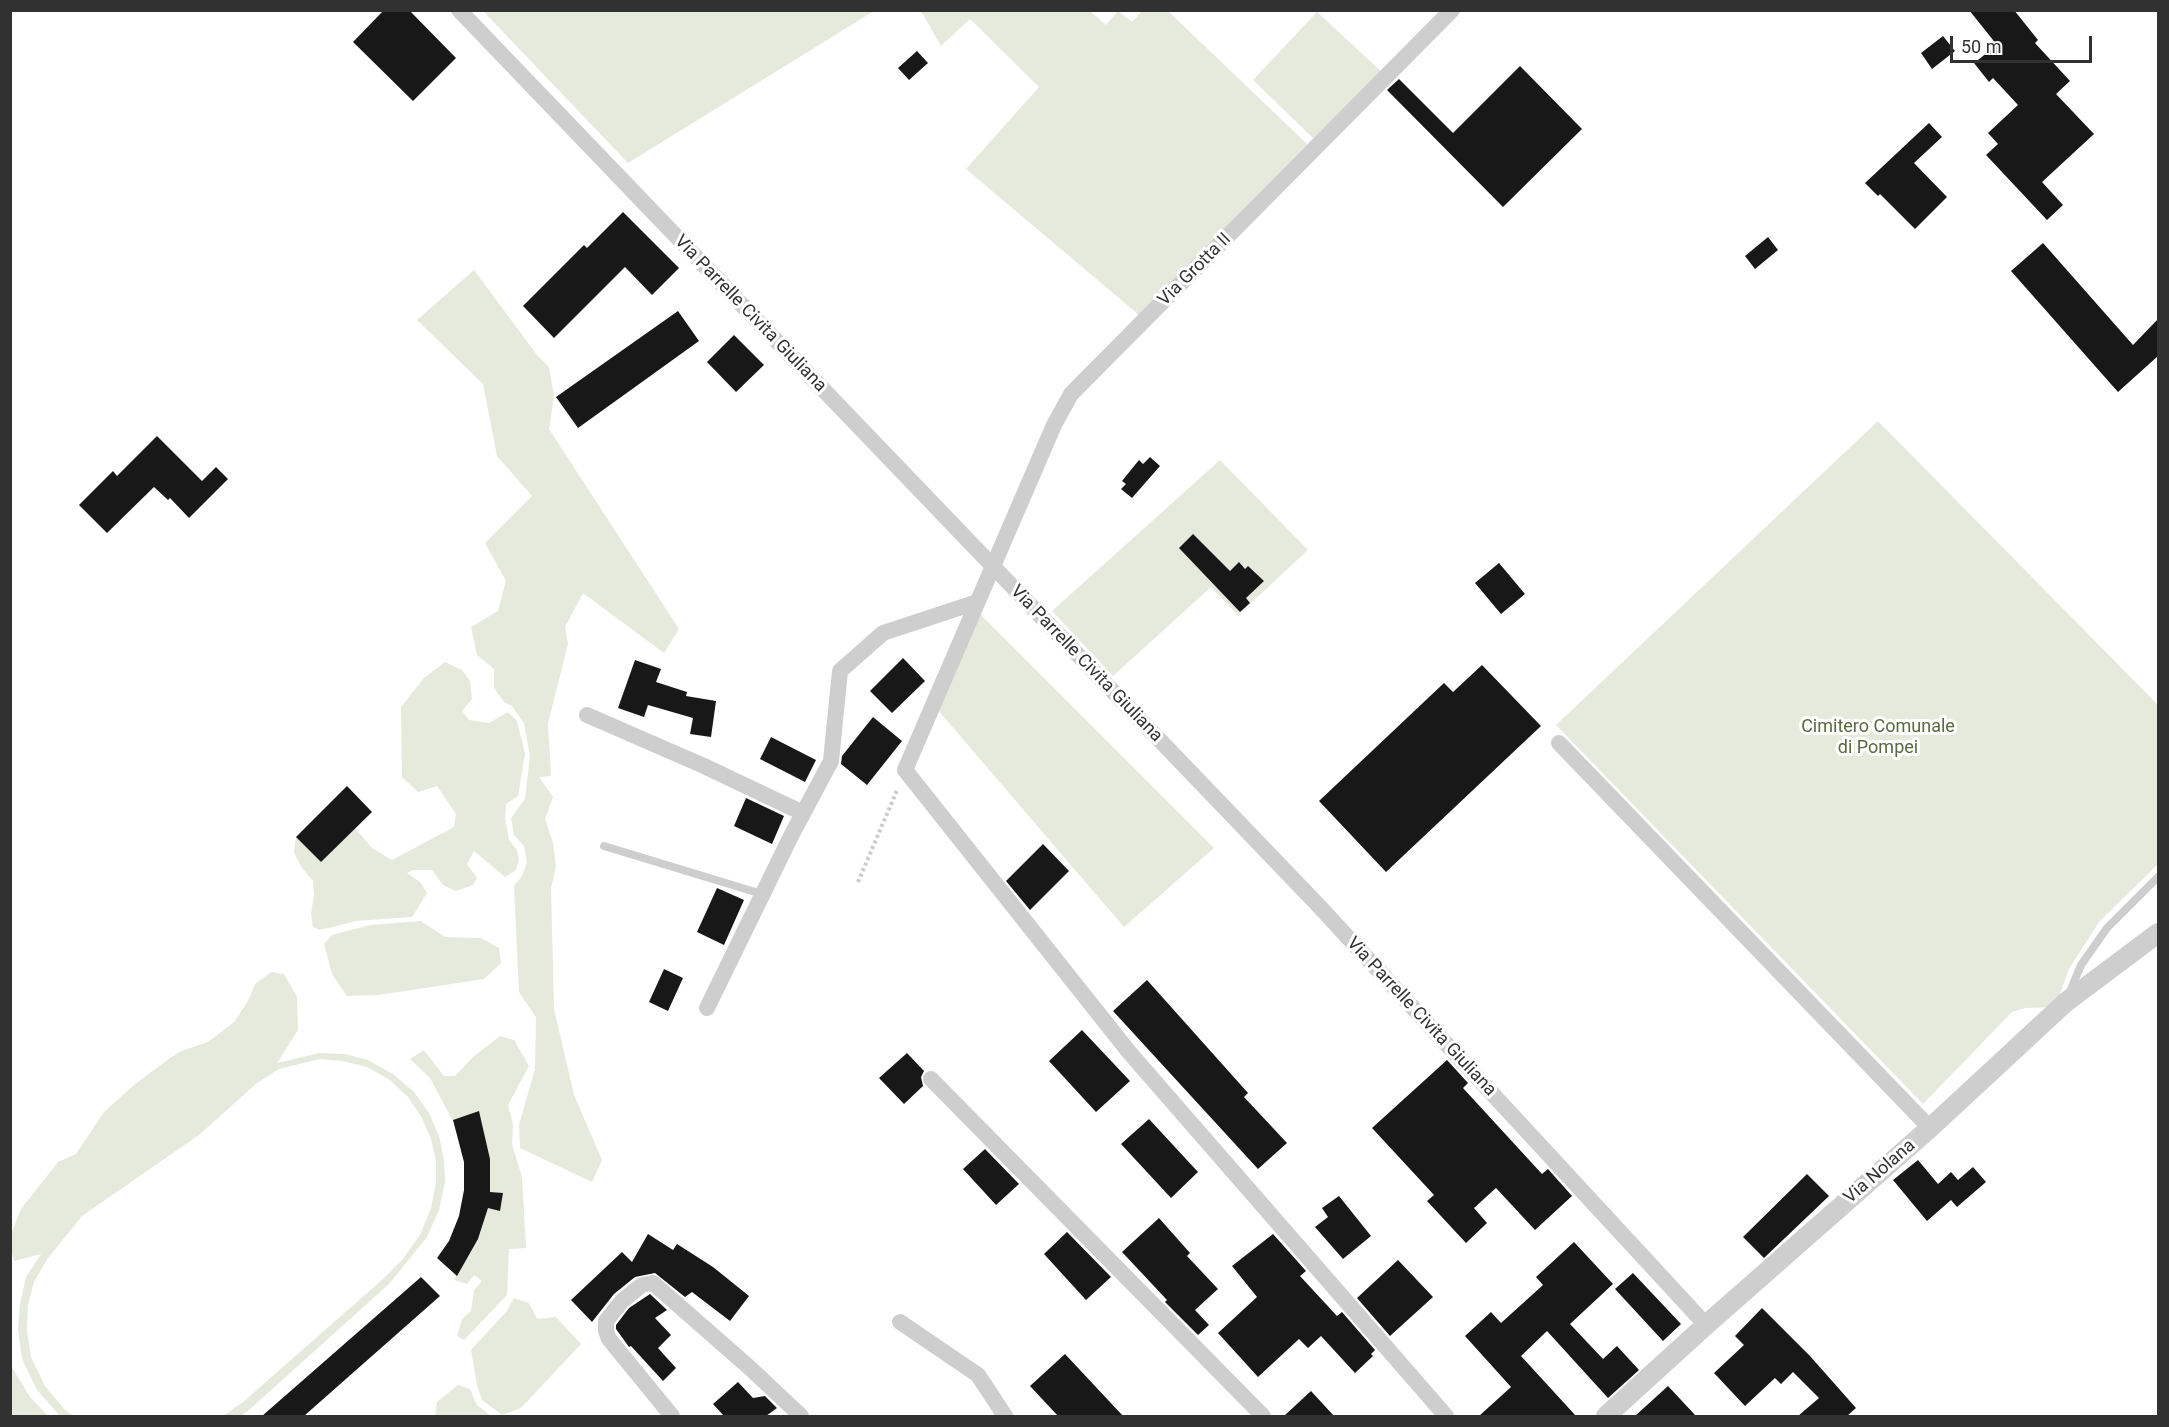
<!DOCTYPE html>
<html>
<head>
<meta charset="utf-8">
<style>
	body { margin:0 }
	#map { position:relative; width:2169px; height:1427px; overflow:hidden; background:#fff; font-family:Roboto,sans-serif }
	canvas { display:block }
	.frame { position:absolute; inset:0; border:12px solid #313131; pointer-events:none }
	.scale { position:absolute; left:1950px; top:36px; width:142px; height:27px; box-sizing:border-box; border:3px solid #313131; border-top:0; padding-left:8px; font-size:18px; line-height:21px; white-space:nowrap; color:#313131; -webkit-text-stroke:4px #fff; paint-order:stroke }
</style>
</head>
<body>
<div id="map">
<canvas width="2169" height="1427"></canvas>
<div class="frame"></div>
<div class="scale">50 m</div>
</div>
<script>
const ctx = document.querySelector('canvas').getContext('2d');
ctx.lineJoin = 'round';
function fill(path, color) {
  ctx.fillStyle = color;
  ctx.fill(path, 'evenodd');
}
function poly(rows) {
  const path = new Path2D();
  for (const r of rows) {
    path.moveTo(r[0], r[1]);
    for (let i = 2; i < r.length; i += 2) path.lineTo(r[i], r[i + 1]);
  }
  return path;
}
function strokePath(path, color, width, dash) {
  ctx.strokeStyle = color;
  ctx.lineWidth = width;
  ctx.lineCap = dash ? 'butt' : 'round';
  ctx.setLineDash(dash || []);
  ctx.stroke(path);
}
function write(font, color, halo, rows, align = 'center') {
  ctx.font = font + ' Roboto,sans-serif';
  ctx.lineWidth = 6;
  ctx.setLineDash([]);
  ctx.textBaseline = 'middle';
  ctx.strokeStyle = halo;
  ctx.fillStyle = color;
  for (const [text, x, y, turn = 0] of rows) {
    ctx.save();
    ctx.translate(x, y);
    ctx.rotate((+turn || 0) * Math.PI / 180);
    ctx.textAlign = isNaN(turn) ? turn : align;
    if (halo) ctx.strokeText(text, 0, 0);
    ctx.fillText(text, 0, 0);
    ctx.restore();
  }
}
const green = poly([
	[483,11,874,11,628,163],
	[921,11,1090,11,1106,25,1118,11,1132,22,1142,11,1168,11,1307,144,1139,315,966,169,1039,87,970,19,941,46],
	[1317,12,1382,72,1313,138,1253,80],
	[474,270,537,355,549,367,554,396,549,429,679,629,664,653,583,593,565,627,568,644,548,723,551,776,539,777,553,797,545,819,553,843,556,867,551,888,554,1009,574,1095,602,1160,592,1182,520,1148,519,1125,535,1069,536,1017,519,992,514,886,522,876,527,863,524,846,514,835,511,818,525,799,530,756,524,723,512,706,504,702,494,688,494,669,477,655,471,627,498,611,506,581,485,543,532,496,497,456,483,384,417,320],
	[1878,421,2158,705,2158,864,2099,922,2069,969,2055,1007,2025,1008,2012,1012,1923,1104,1556,725],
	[1220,460,1308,550,1238,615,1211,587,1113,676,1052,611],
	[979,613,1214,848,1124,927,937,709],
	[445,662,462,670,470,681,472,699,462,711,469,720,489,723,508,712,517,721,525,754,518,796,506,804,505,818,509,840,517,850,519,860,516,870,505,877,474,851,467,864,477,878,473,885,456,891,443,885,432,870,413,870,407,873,420,882,427,893,412,917,356,921,320,930,313,927,311,913,314,895,313,881,302,868,294,853,296,837,321,862,355,828,372,848,392,860,454,827,456,814,437,786,418,792,402,777,401,707,424,678],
	[421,921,445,937,481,938,499,948,501,963,484,979,379,995,347,996,332,974,324,944,332,935,370,925],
	[271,972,284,974,297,997,298,1030,277,1063,320,1053,345,1054,368,1060,393,1074,414,1092,429,1113,439,1136,444,1159,445,1182,439,1210,427,1237,389,1284,249,1410,241,1416,223,1416,243,1402,383,1279,402,1260,420,1235,431,1208,436,1182,436,1161,431,1139,422,1118,408,1097,390,1080,367,1067,342,1061,320,1059,279,1069,257,1083,199,1135,82,1216,48,1258,34,1282,28,1305,27,1330,31,1357,45,1386,64,1409,74,1416,60,1416,37,1390,22,1359,18,1330,20,1304,26,1277,41,1254,14,1261,11,1249,11,1234,21,1209,58,1162,76,1154,104,1112,134,1085,170,1058,181,1051,208,1042,234,1022,248,1001,255,984],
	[500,1036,514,1040,529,1066,508,1105,513,1124,512,1144,522,1177,526,1248,509,1249,507,1295,464,1340,457,1336,462,1319,471,1311,474,1290,482,1281,474,1275,467,1284,454,1280,478,1240,488,1208,500,1210,503,1194,490,1192,490,1159,479,1112,453,1121,430,1078,410,1059,424,1050,444,1076,455,1076,474,1056],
	[514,1298,529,1303,537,1319,556,1317,581,1344,521,1408,502,1415,482,1400,477,1385,471,1350,506,1312],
	[10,1364,30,1397,48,1416,11,1416],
	[458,1385,470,1389,477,1405,491,1416,435,1416,437,1402]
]);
const building = poly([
	[384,10,409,10,456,58,413,101,353,42],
	[1969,10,2014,10,2038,40,2035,43,2070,81,2056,94,2094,134,2042,182,2063,205,2047,220,1986,155,1998,144,1988,133,2018,105,1993,78,1989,82,1974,63,1997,45],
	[1943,36,1955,51,1932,69,1921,53],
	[917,51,928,63,909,80,898,68],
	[1520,66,1582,129,1503,207,1387,90,1399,79,1453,133],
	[1929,123,1942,137,1914,163,1947,197,1915,229,1880,194,1878,196,1865,183],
	[623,212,679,268,652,295,625,267,554,338,523,306,584,245,587,248],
	[1768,237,1778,250,1755,269,1745,256],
	[2043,243,2133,345,2158,319,2158,356,2118,392,2011,271],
	[678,311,699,341,578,428,556,397],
	[734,335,764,365,736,392,707,362],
	[157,436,202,481,216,467,228,479,189,518,170,498,168,500,154,487,107,533,79,505,113,471,117,476],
	[1150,457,1160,466,1132,498,1121,489,1126,484,1122,481,1139,460,1143,464],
	[1193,534,1230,571,1239,562,1245,569,1248,566,1264,581,1246,598,1250,603,1240,612,1179,548],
	[1499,563,1525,594,1501,614,1475,583],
	[903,658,925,681,892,713,870,691],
	[635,660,661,669,656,682,687,692,686,696,716,701,711,737,690,734,693,718,648,705,644,717,618,708],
	[1482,665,1541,726,1386,872,1319,801,1444,683,1453,692],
	[873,717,902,741,867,785,841,764,842,756],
	[771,737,816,760,805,782,760,759],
	[347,786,372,812,321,862,296,837],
	[746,798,784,816,772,844,734,826],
	[1043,844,1069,871,1030,910,1006,881],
	[717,888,744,900,724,945,697,932],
	[664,969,683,978,668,1011,649,1002],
	[1147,980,1248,1093,1244,1097,1287,1143,1258,1169,1113,1011],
	[1082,1030,1130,1081,1096,1112,1049,1061],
	[907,1053,924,1071,921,1077,923,1086,904,1104,879,1078],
	[1447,1060,1468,1083,1463,1088,1542,1174,1548,1169,1572,1196,1535,1230,1496,1188,1474,1208,1487,1223,1466,1243,1427,1201,1434,1195,1372,1128],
	[479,1111,490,1159,490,1192,503,1193,500,1211,488,1208,478,1239,457,1276,437,1258,449,1241,459,1216,464,1190,464,1162,453,1120],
	[1149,1119,1198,1172,1171,1198,1121,1144],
	[985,1149,1019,1184,996,1205,963,1169],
	[1918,1160,1938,1184,1951,1172,1958,1180,1973,1167,1986,1182,1957,1207,1951,1200,1927,1221,1893,1180],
	[1807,1174,1829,1196,1764,1258,1743,1237],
	[1339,1196,1371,1236,1343,1259,1315,1227,1328,1217,1322,1208],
	[1159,1218,1190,1253,1187,1256,1218,1289,1195,1310,1209,1325,1198,1335,1165,1302,1167,1300,1122,1252],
	[1067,1232,1111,1277,1086,1300,1044,1254],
	[648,1234,673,1250,677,1244,713,1267,749,1296,730,1321,692,1292,685,1297,655,1273,635,1277,614,1294,592,1322,571,1300,622,1252,632,1262],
	[1273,1234,1306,1271,1300,1276,1337,1316,1342,1312,1375,1350,1371,1354,1373,1356,1355,1373,1321,1336,1308,1348,1299,1339,1258,1377,1218,1333,1257,1297,1232,1266],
	[1574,1242,1613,1284,1570,1324,1603,1359,1617,1346,1639,1370,1608,1398,1547,1331,1521,1356,1576,1416,1479,1416,1511,1387,1465,1336,1491,1312,1501,1323,1543,1285,1536,1277],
	[1398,1260,1433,1297,1390,1336,1357,1298],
	[1633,1273,1681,1324,1663,1341,1615,1289],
	[421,1277,440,1296,304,1416,262,1416],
	[650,1294,667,1310,655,1318,671,1335,658,1348,676,1368,663,1381,631,1346,629,1347,616,1329,616,1325,629,1308],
	[1762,1308,1810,1356,1856,1408,1847,1416,1798,1416,1819,1398,1793,1372,1781,1384,1775,1378,1745,1406,1714,1373,1744,1345,1735,1336],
	[1065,1354,1123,1416,1058,1416,1030,1386],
	[738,1382,753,1398,765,1396,777,1408,766,1416,724,1416,713,1404],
	[1668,1386,1696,1416,1635,1416],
	[1311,1391,1334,1416,1284,1416]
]);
const path = poly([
	[858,882,898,788]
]);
const service = poly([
	[604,846,762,894],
	[2069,994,2081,965,2107,928,2158,877]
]);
const minor = poly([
	[459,10,1318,905,1706,1325],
	[587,715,704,766,803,813],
	[1559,743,1930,1128],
	[707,1008,791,836,831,761,840,671,883,633,977,602],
	[931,1079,1263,1416],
	[900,1322,978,1375,1005,1416],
	[672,1416,609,1339,606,1331,606,1321,622,1301,642,1285,653,1283,750,1368,801,1416],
	[1446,1416,1129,1052,905,770,1054,425,1071,394,1452,10]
]);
const tertiary = poly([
	[1606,1416,1706,1325,1930,1128,2066,1002,2158,933]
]);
const streetNames = [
	["Via Grotta II",1195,270,-45],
	["Via Parrelle Civita Giuliana",750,314,46],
	["Via Parrelle Civita Giuliana",1086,664,46],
	["Via Parrelle Civita Giuliana",1421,1017,47],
	["Via Nolana",1880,1172,-41]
];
const parkNames = [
	["Cimitero Comunale",1878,727],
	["di Pompei",1878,748]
];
fill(green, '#e5eadd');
fill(building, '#181818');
strokePath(path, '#cbcbcb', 4, [3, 3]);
strokePath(service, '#cecece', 8);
strokePath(minor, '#cecece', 16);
strokePath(tertiary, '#cecece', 20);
write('18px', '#313131', '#fff', streetNames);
write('18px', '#586b40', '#fff', parkNames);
</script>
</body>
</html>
